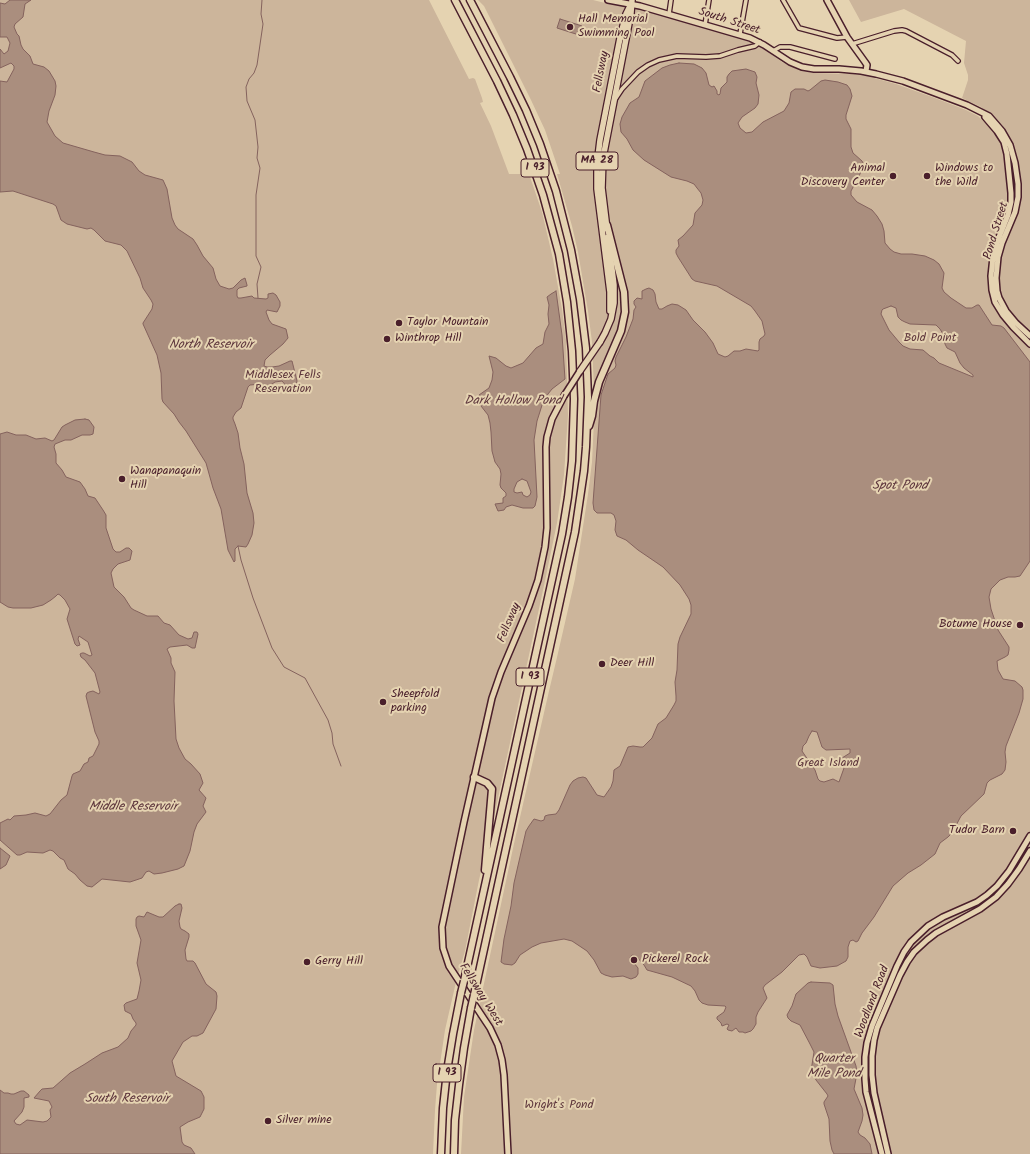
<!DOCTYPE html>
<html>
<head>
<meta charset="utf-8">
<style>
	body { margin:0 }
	canvas { display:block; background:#e5d3b1 }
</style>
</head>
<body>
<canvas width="1030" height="1154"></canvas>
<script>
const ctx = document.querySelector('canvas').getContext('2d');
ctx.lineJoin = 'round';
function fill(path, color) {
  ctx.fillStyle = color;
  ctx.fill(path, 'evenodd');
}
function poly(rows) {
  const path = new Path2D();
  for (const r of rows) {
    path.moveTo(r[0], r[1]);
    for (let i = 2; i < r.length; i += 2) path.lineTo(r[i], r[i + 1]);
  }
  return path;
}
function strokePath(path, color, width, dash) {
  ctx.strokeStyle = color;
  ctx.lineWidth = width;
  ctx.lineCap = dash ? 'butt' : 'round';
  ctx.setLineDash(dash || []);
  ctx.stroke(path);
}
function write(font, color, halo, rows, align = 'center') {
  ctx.font = font + ' Kalam,sans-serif';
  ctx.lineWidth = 4;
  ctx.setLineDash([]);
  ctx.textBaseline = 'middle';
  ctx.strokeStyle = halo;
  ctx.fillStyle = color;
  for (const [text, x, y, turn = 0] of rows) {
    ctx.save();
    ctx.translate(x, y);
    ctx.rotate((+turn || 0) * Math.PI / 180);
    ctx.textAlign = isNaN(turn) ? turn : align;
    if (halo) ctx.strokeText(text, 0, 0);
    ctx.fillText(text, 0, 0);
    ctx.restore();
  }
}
const green = poly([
	[0,0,429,0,469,79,473,78,475,79,482,98,483,102,480,103,491,126,509,174,529,174,542,212,553,259,562,309,566,340,568,415,564,475,557,523,545,581,492,826,479,880,465,951,456,982,445,1030,437,1084,435,1110,433,1154,0,1154],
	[478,0,593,0,609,4,638,8,653,12,751,41,758,44,782,62,801,71,813,73,851,74,867,76,896,84,935,98,966,110,978,116,991,129,1000,141,1005,130,1002,125,991,115,981,107,962,98,968,80,968,75,964,63,966,41,904,9,861,22,849,0,1030,0,1030,856,1027,863,1030,858,1030,1154,461,1154,464,1097,474,1030,515,839,549,691,558,653,575,579,588,494,592,462,594,420,594,390,592,342,588,311,578,252,572,226,557,174,560,174,545,130,531,100,484,6]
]);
const water = poly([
	[10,0,31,0,25,4,23,17,15,24,14,27,17,34,19,36,21,45,23,49,30,56,33,64,44,67,49,71,55,81,56,86,55,95,49,111,47,122,55,136,63,143,94,152,105,155,120,156,132,162,139,171,145,175,163,180,167,189,172,218,175,225,178,229,193,239,197,245,203,256,213,268,216,279,220,286,229,289,233,288,241,280,245,278,247,285,247,286,239,288,237,290,237,296,238,298,241,298,252,296,254,298,266,299,268,298,268,294,273,293,276,295,280,302,280,306,277,312,267,310,266,312,269,320,272,324,286,329,288,338,283,344,270,355,265,360,264,366,267,367,272,367,279,366,290,361,292,361,297,381,296,385,291,389,289,389,282,381,275,382,269,386,261,384,250,385,248,387,241,408,236,412,233,417,233,419,235,424,238,433,240,448,244,464,247,493,253,513,254,523,252,535,248,544,246,547,238,546,235,549,235,561,234,562,228,550,221,509,213,488,206,463,186,431,179,422,174,414,163,402,162,399,161,373,157,355,143,324,143,323,152,309,153,304,151,300,143,288,140,278,127,251,121,245,105,241,94,230,91,228,87,229,67,224,61,220,56,206,53,204,13,191,0,192,0,81,7,82,14,69,14,66,11,63,0,68,0,49,4,54,8,51,10,43,7,37,0,37,0,3,5,4,10,0],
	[560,19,582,26,579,35,557,28,560,19],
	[679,63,694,64,702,68,706,73,709,85,712,87,714,86,717,91,717,94,719,95,720,94,721,88,727,82,727,77,729,74,732,71,746,69,755,72,757,77,756,83,759,95,758,104,755,108,742,117,738,123,740,128,746,133,752,132,763,122,784,111,789,103,791,92,795,89,804,89,808,91,810,90,821,81,825,80,838,82,847,85,850,89,852,96,846,115,846,119,851,129,851,147,853,153,862,161,863,163,860,174,851,191,851,195,857,202,872,210,877,216,882,224,884,231,885,243,890,249,894,252,901,254,912,254,925,256,934,260,939,264,944,273,942,288,944,292,951,298,966,308,972,308,977,305,979,305,992,325,1001,326,1004,328,1030,362,1030,561,1020,576,1015,577,1008,577,1000,580,991,589,989,597,991,609,998,630,1009,647,1009,650,1008,655,1005,657,997,661,998,670,1003,679,1015,681,1022,687,1023,690,1023,699,1019,713,1006,746,1005,752,1006,762,1005,770,1002,774,990,780,987,783,984,794,961,816,952,833,948,837,940,843,935,854,921,865,908,873,893,886,874,917,862,933,858,941,856,942,853,940,850,941,848,947,848,957,846,961,837,966,820,968,811,966,807,957,804,954,799,955,782,972,765,985,763,988,767,998,758,1012,756,1017,756,1024,753,1029,751,1031,745,1033,743,1032,739,1032,736,1028,732,1031,728,1030,727,1029,729,1025,727,1024,722,1026,721,1023,717,1019,717,1017,724,1012,726,1007,725,1006,708,1005,702,1003,699,1000,695,991,691,986,672,977,647,970,644,965,636,956,632,955,630,958,638,968,638,974,636,977,631,979,623,976,612,977,605,975,601,973,594,960,587,951,572,941,564,939,541,943,532,947,520,955,515,963,512,965,504,964,501,962,504,939,511,906,514,883,526,831,529,826,534,819,541,821,544,820,545,816,548,815,556,814,559,810,570,785,573,781,578,778,583,777,586,778,597,795,604,797,611,787,613,781,614,770,620,766,628,747,633,746,640,747,643,747,652,738,658,724,666,718,674,705,676,701,676,696,675,682,677,670,678,644,680,637,691,614,691,605,689,599,680,585,663,567,638,550,626,540,617,536,615,530,616,521,614,515,611,513,597,513,594,510,593,503,601,395,608,374,615,368,616,365,615,361,616,357,626,337,633,319,634,310,636,307,634,304,634,301,637,298,642,299,642,291,646,289,649,288,653,290,655,294,656,302,659,309,662,309,667,306,672,304,678,305,686,310,693,320,705,332,713,343,718,354,725,357,728,356,734,351,740,351,746,349,758,351,759,350,759,342,760,339,764,336,765,334,762,321,755,311,751,306,717,286,695,281,692,279,678,257,676,253,676,250,679,246,678,240,683,236,693,225,695,213,702,205,703,200,701,193,697,188,694,184,687,181,671,177,644,160,633,150,627,139,621,132,620,124,622,117,630,103,639,97,645,81,662,68,670,65,679,63],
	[891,306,896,308,898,317,901,320,905,322,910,324,936,325,940,329,943,334,945,344,947,348,955,352,960,363,964,368,973,375,973,377,939,363,934,358,930,356,923,350,910,349,903,346,899,342,889,330,881,314,882,310,883,309,891,306],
	[812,731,817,732,822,747,826,750,850,749,850,753,842,758,841,760,844,768,839,782,833,779,824,782,820,781,818,779,815,770,804,754,802,751,803,746,806,743,809,736,812,731],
	[556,291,562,335,565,379,552,389,548,394,543,402,537,421,534,440,537,497,535,506,533,508,523,508,512,505,506,507,504,510,498,511,495,504,503,503,503,498,506,496,506,493,501,488,500,485,501,474,500,469,495,462,492,451,491,432,490,423,488,415,481,406,479,395,489,388,492,380,493,372,489,356,496,358,506,366,511,368,523,363,536,348,543,344,545,332,549,324,548,314,549,305,547,297,551,294,556,291],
	[522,479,527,481,531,492,530,495,527,497,523,495,522,492,517,493,514,492,514,489,517,482,522,479],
	[85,419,89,420,94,427,93,434,90,435,82,435,71,440,65,440,55,444,54,447,56,454,56,463,62,470,66,477,80,482,85,489,88,496,95,498,103,510,106,515,106,528,113,549,116,552,120,552,126,548,129,548,132,551,130,560,118,564,113,569,111,573,114,587,124,597,131,608,134,610,147,616,158,616,164,623,170,625,179,635,188,639,192,638,194,632,197,632,198,634,195,648,192,648,187,645,170,647,167,649,171,658,171,663,175,672,174,701,176,739,179,748,185,759,191,764,200,774,203,783,199,790,206,798,203,806,206,812,197,824,194,832,190,851,184,866,178,869,162,873,154,874,149,871,146,872,142,878,130,882,102,879,92,887,87,886,80,880,75,874,68,869,64,860,60,858,53,851,50,850,43,853,27,852,20,855,17,855,0,840,0,823,8,819,10,820,14,816,26,815,35,813,46,816,50,814,61,800,67,795,72,776,73,774,80,771,84,764,88,762,89,758,93,756,99,744,99,741,95,732,86,696,87,693,89,692,93,691,99,694,100,692,95,673,85,660,81,657,80,654,82,653,84,653,90,656,92,655,88,642,79,636,78,639,80,645,77,646,75,644,67,619,70,609,65,600,60,595,58,594,56,596,51,600,43,605,31,608,13,608,8,607,0,602,0,434,7,432,16,435,26,435,36,439,45,438,52,441,54,440,62,427,65,425,75,420,85,419],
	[0,848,10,856,6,865,0,869,0,848],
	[179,904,181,904,182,908,179,921,180,927,181,929,185,931,189,934,189,937,185,950,186,959,187,961,193,961,195,963,206,984,216,992,217,996,216,1009,203,1033,197,1036,192,1036,183,1042,172,1061,176,1076,201,1091,204,1097,204,1109,200,1117,188,1122,180,1127,182,1142,184,1145,191,1148,195,1154,0,1154,0,1090,4,1093,8,1093,11,1094,14,1094,21,1091,24,1091,29,1095,29,1097,24,1098,24,1107,22,1112,14,1121,16,1124,20,1125,27,1120,43,1122,47,1121,51,1117,50,1110,52,1107,49,1101,34,1098,40,1091,42,1089,53,1088,70,1073,85,1064,102,1053,118,1047,128,1038,131,1031,136,1025,136,1023,133,1019,131,1014,125,1011,124,1005,126,1003,137,999,139,991,141,980,137,963,141,940,136,926,136,919,137,917,139,916,144,917,147,912,159,917,163,917,175,906,179,904],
	[811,982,830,983,833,985,835,1004,838,1016,856,1066,857,1073,854,1089,862,1108,863,1115,862,1121,858,1132,860,1135,865,1138,870,1144,872,1154,834,1154,832,1150,830,1141,829,1119,824,1104,824,1102,828,1096,827,1094,816,1080,811,1071,814,1052,810,1044,800,1025,791,1021,788,1018,787,1015,792,1006,796,994,808,983,811,982]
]);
const stream = poly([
	[258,298,257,284,261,267,256,256,256,195,260,168,257,158,258,147,255,120,247,101,246,87,249,79,254,73,257,65,263,24,261,14,262,0],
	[238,546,241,560,253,598,272,648,284,667,305,678,328,720,332,733,333,744,341,766]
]);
const street = poly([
	[783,0,799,28,837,38,847,37],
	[669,14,671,0],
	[705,25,709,0],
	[740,34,746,0],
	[852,44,894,31,902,30,906,31,952,55,958,61],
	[773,51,780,47,790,47,835,59],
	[616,98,622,89,638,72,648,65,659,60,677,56,706,57,720,56,738,50,755,46,760,42]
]);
const secondary = poly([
	[608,0,640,6,750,38,764,45,790,62,802,67,814,69,839,69,861,71,876,74,903,81,967,105,989,116,1002,131,1010,145,1015,163,1018,184,1018,197,1015,212,1002,243,998,257,996,278,997,291,999,298,1006,311,1016,323,1030,336],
	[827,0,847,37,865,62,867,65,866,71],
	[985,117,997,131,1004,142,1007,154,1011,193,1011,202,1008,215,997,242,993,257,991,276,992,290,995,302,1003,315,1013,327,1030,344],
	[508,1154,504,1075,502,1060,498,1045,490,1028,449,966,443,948,442,927,464,822,492,698,501,672,529,606,538,580,545,547,547,528,546,447,547,437,552,419,564,396],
	[882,1154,866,1092,865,1079,865,1057,867,1043,872,1026,897,966,904,952,911,942,928,926,943,917,977,902,987,895,997,886,1009,871,1030,836],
	[888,1154,874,1093,872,1075,872,1056,874,1040,877,1028,900,975,907,962,914,952,927,940,936,933,980,909,996,897,1008,884,1019,869,1030,851]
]);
const primary = poly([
	[607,229,602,188,603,158,631,13,632,0],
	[610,311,610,292,597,189,597,165,600,140,620,38,626,14,630,6],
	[600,342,605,333,611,319,614,303,614,285,608,237]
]);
const highway = poly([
	[455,0,497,81,513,115,527,149,543,195,559,254,567,302,572,351,574,399,572,461,568,497,562,534,464,981],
	[470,0,510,77,526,110,540,144,556,191,571,250,580,299,586,348,588,397,586,447,584,471,575,532,474,995],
	[589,426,592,416,594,401,599,382,621,331,625,312,624,292,607,225],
	[474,777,487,783,492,789,485,870],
	[441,1154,443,1108,447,1071,453,1034,461,993],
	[454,1154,455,1120,459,1085,464,1048,471,1008]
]);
const secondaryBridge = poly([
	[564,396,580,371]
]);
const primaryBridge = poly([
	[580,371,600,342]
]);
const highwayBridge = poly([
	[461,993,464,981],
	[471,1008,474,995]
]);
const markers = [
	[570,27,4,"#4a1f2b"],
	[893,176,4,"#4a1f2b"],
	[927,176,4,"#4a1f2b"],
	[399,323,4,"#4a1f2b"],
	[387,339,4,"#4a1f2b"],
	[122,479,4,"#4a1f2b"],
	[1020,625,4,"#4a1f2b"],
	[602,664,4,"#4a1f2b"],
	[383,702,4,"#4a1f2b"],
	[1013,831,4,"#4a1f2b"],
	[634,960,4,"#4a1f2b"],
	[307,962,4,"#4a1f2b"],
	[268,1121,4,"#4a1f2b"]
];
const shields = [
	[597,161,42],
	[535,168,28],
	[530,677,28],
	[447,1073,28]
];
const shieldNames = [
	["MA 28",597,161],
	["I 93",535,168],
	["I 93",530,677],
	["I 93",447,1073]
];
const poiNames = [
	["Hall Memorial",578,20],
	["Swimming Pool",578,34],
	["Animal",885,169,"right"],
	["Discovery Center",885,183,"right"],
	["Windows to",935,169],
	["the Wild",935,183],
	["Taylor Mountain",407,323],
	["Winthrop Hill",395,339],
	["Wanapanaquin",130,472],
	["Hill",130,486],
	["Botume House",1012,625,"right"],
	["Deer Hill",610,664],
	["Sheepfold",391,695],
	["parking",391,709],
	["Tudor Barn",1005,831,"right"],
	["Pickerel Rock",642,960],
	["Gerry Hill",315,962],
	["Silver mine",276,1121]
];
const streetNames = [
	["South Street",729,22,18],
	["Fellsway",602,72,-79],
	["Pond Street",997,231,-73],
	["Fellsway",510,623,-67],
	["Fellsway West",480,995,58],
	["Woodland Road",873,1002,-69]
];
const parkNames = [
	["Bold Point",930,339],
	["Middlesex Fells",283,376],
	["Reservation",283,390],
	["Great Island",828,764],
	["Wright's Pond",559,1106]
];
const waterNames = [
	["North Reservoir",211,346],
	["Dark Hollow Pond",513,402],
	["Spot Pond",900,487],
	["Middle Reservoir",133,808],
	["Quarter",834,1060],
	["Mile Pond",834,1075],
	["South Reservoir",127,1100]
];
fill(green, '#ccb59b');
fill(water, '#aa8e7e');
strokePath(water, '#84625d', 1);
strokePath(stream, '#84625d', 1);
strokePath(street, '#4a1f2b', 6);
strokePath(secondary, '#4a1f2b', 8);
strokePath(primary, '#4a1f2b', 8);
strokePath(highway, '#4a1f2b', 9);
strokePath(street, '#e5d3b1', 3.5);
strokePath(secondary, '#e5d3b1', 5);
strokePath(primary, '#e5d3b1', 5.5);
strokePath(highway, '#e5d3b1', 6);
strokePath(secondaryBridge, '#4a1f2b', 8, []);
strokePath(primaryBridge, '#4a1f2b', 8, []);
strokePath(highwayBridge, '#4a1f2b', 9, []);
strokePath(secondaryBridge, '#e5d3b1', 5);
strokePath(primaryBridge, '#e5d3b1', 5.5);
strokePath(highwayBridge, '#e5d3b1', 6);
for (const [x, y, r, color] of markers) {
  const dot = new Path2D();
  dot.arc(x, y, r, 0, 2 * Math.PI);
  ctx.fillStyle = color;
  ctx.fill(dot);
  strokePath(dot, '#e5d3b1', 1.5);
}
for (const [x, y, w] of shields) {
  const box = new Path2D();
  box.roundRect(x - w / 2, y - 9, w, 18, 3);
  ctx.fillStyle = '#e5d3b1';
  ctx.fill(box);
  strokePath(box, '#4a1f2b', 1);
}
write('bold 11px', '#4a1f2b', null, shieldNames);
write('12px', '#4a1f2b', '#e5d3b1', poiNames, 'left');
write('12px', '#4a1f2b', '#e5d3b1', streetNames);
write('12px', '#5e363c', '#e5d3b1', parkNames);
write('italic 13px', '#5d353c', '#e5d3b1', waterNames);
</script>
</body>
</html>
